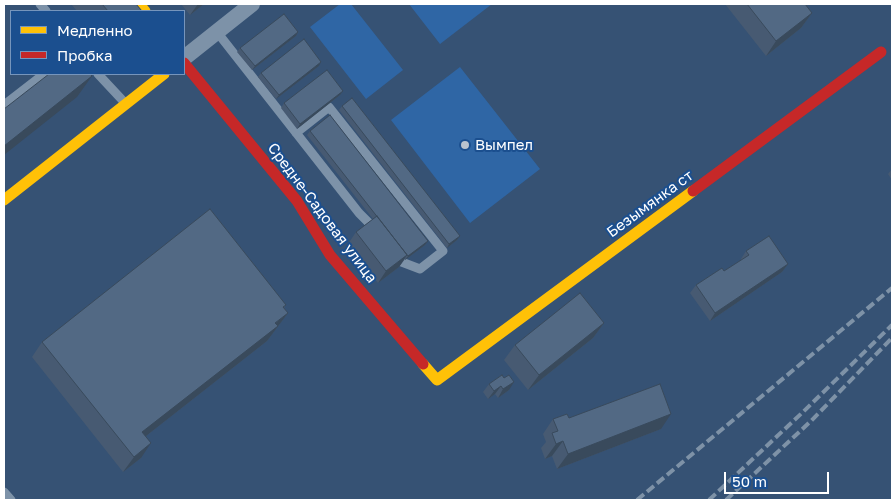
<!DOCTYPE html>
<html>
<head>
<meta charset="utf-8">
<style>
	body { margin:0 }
	#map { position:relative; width:896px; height:504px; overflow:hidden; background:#365274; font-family:"Golos Text",sans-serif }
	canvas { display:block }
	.frame { position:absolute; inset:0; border:5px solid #fff; pointer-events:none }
	.legend { position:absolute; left:10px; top:10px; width:175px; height:65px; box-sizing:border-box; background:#1b4f8f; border:1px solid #7695bc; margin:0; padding:6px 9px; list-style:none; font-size:15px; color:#fff }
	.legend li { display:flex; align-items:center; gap:10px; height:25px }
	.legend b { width:25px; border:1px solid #7695bc }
	.scale { position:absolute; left:724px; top:472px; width:105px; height:22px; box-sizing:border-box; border:2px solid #fff; border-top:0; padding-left:6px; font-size:15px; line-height:18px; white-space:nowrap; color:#fff; -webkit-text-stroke:4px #1b4f8f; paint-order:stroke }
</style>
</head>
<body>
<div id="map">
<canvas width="896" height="504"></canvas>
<div class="frame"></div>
<ul class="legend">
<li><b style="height:6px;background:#ffc107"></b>Медленно</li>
<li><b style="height:6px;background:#c62828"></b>Пробка</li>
</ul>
<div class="scale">50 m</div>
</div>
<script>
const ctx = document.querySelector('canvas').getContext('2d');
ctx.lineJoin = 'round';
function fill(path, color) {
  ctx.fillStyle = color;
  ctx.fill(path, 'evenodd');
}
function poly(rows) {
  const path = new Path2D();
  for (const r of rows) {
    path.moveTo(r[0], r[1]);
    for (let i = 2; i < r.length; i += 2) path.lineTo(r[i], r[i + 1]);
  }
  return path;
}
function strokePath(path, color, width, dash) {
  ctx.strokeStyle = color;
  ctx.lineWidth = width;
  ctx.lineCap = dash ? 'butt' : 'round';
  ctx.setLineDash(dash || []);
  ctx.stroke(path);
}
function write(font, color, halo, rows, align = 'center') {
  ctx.font = font + ' "Golos Text",sans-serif';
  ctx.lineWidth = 4;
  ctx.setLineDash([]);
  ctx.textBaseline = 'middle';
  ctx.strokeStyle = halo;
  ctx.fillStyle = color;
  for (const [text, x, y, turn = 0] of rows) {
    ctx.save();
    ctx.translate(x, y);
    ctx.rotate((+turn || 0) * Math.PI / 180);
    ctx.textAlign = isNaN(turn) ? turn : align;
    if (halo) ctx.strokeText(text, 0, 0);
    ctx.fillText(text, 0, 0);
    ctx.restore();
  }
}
const green = poly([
	[340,4,351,4,403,70,366,99,310,27],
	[409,4,492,4,440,44],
	[460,67,540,169,470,223,391,120]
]);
const lane = poly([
	[40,4,46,11],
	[217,32,359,213,376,230],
	[98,74,126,104],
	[4,105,44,74],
	[296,133,329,107,443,251,420,269,399,261,395,255],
	[4,492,11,500]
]);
const street = poly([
	[184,58,252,4]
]);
const slow = poly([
	[139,4,145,11],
	[4,200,164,74],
	[423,364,437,380,693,191]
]);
const jam = poly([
	[184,63,297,201,330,255,423,364],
	[693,191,881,52]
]);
const rail = poly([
	[637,500,892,288],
	[709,500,803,412,892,325],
	[726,500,811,421,892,338]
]);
const wall = poly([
	[71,4,136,4,142,11,77,11],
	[181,4,204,4,190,15],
	[725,4,805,4,812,13,801,28,766,56],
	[298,32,296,36,252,70,237,52,240,48],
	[319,66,276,99,258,77,261,73],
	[340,95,297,129,281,108,284,103],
	[342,106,460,236,457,240,447,248,339,110],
	[310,131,428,241,425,245,405,260,405,259,399,267,378,283,348,244,356,232,373,219,307,135],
	[892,169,892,180,888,174],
	[746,251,788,264,782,272,710,321,690,293,696,285,724,271,741,260,741,259],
	[286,305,284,308,288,313,267,341,146,436,141,458,123,472,32,357,42,342],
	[604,323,593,338,528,390,504,360,515,345],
	[502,375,509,390,498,398,495,394,488,399,483,392,489,384],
	[569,418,661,429,557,469,552,456,545,459,541,448,546,442,543,434,553,419]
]);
const shadedWall = poly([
	[198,4,204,4,190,15],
	[812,13,801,28,766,56,776,41],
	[298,32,296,36,252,70,255,66],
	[321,62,319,66,276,99,279,95],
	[92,76,77,97,4,155,4,146],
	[343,91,340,95,297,129,300,124],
	[460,236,457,240,447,248,449,244],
	[428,241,425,245,405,260,408,256],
	[407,255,399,267,378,283,386,271],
	[788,264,782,272,710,321,715,313],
	[288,313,267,341,132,447,142,432],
	[604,323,593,338,528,390,539,375],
	[514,382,509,390,498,398,503,389],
	[501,386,495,394,488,399,494,391],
	[671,414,661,429,557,469,568,454],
	[563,441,552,456,545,459,556,444],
	[151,443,141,458,123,472,134,457]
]);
const building = poly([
	[102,4,136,4,142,11,108,11,102,4],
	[747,4,805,4,812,13,776,41,747,4],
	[284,14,298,32,255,66,240,48,284,14],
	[304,39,321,62,279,95,261,73,304,39],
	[327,70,343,91,300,124,284,103,327,70],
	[49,74,90,74,92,76,4,146,4,109,49,74],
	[352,98,460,236,449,244,342,106,352,98],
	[330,115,428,241,408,256,310,131,330,115],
	[210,209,286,305,283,307,288,313,275,323,278,326,142,432,151,443,134,457,42,342,210,209],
	[377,216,407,255,386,271,356,232,377,216],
	[769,236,788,264,715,313,696,285,722,268,724,271,749,255,746,251,769,236],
	[580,293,604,323,539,375,515,345,580,293],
	[502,375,504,378,509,375,514,382,503,389,501,386,494,391,489,384,502,375],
	[660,384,671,414,568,454,563,441,556,444,552,433,558,431,553,419,567,414,569,418,660,384]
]);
const markers = [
	[465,145,5,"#b9c2ce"]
];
const poiNames = [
	["Вымпел",475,145]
];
const streetNames = [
	["Безымянка ст",650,204,-36],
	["Средне-Садовая улица",322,213,53]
];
fill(green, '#2f66a5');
strokePath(lane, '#7d92a8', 9);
strokePath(street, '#7d92a8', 16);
strokePath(slow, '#ffc107', 11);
strokePath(jam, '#c62828', 11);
strokePath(rail, '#7e92a7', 4, [9, 4]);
fill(wall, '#475a72');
fill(shadedWall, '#394a5c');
fill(building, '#526984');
strokePath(building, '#394a5c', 1);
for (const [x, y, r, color] of markers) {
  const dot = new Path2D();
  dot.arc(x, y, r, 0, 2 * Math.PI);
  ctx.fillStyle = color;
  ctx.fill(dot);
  strokePath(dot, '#1b4f8f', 2);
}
write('15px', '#fff', '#1b4f8f', poiNames, 'left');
write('15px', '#fff', '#1b4f8f', streetNames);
</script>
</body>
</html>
